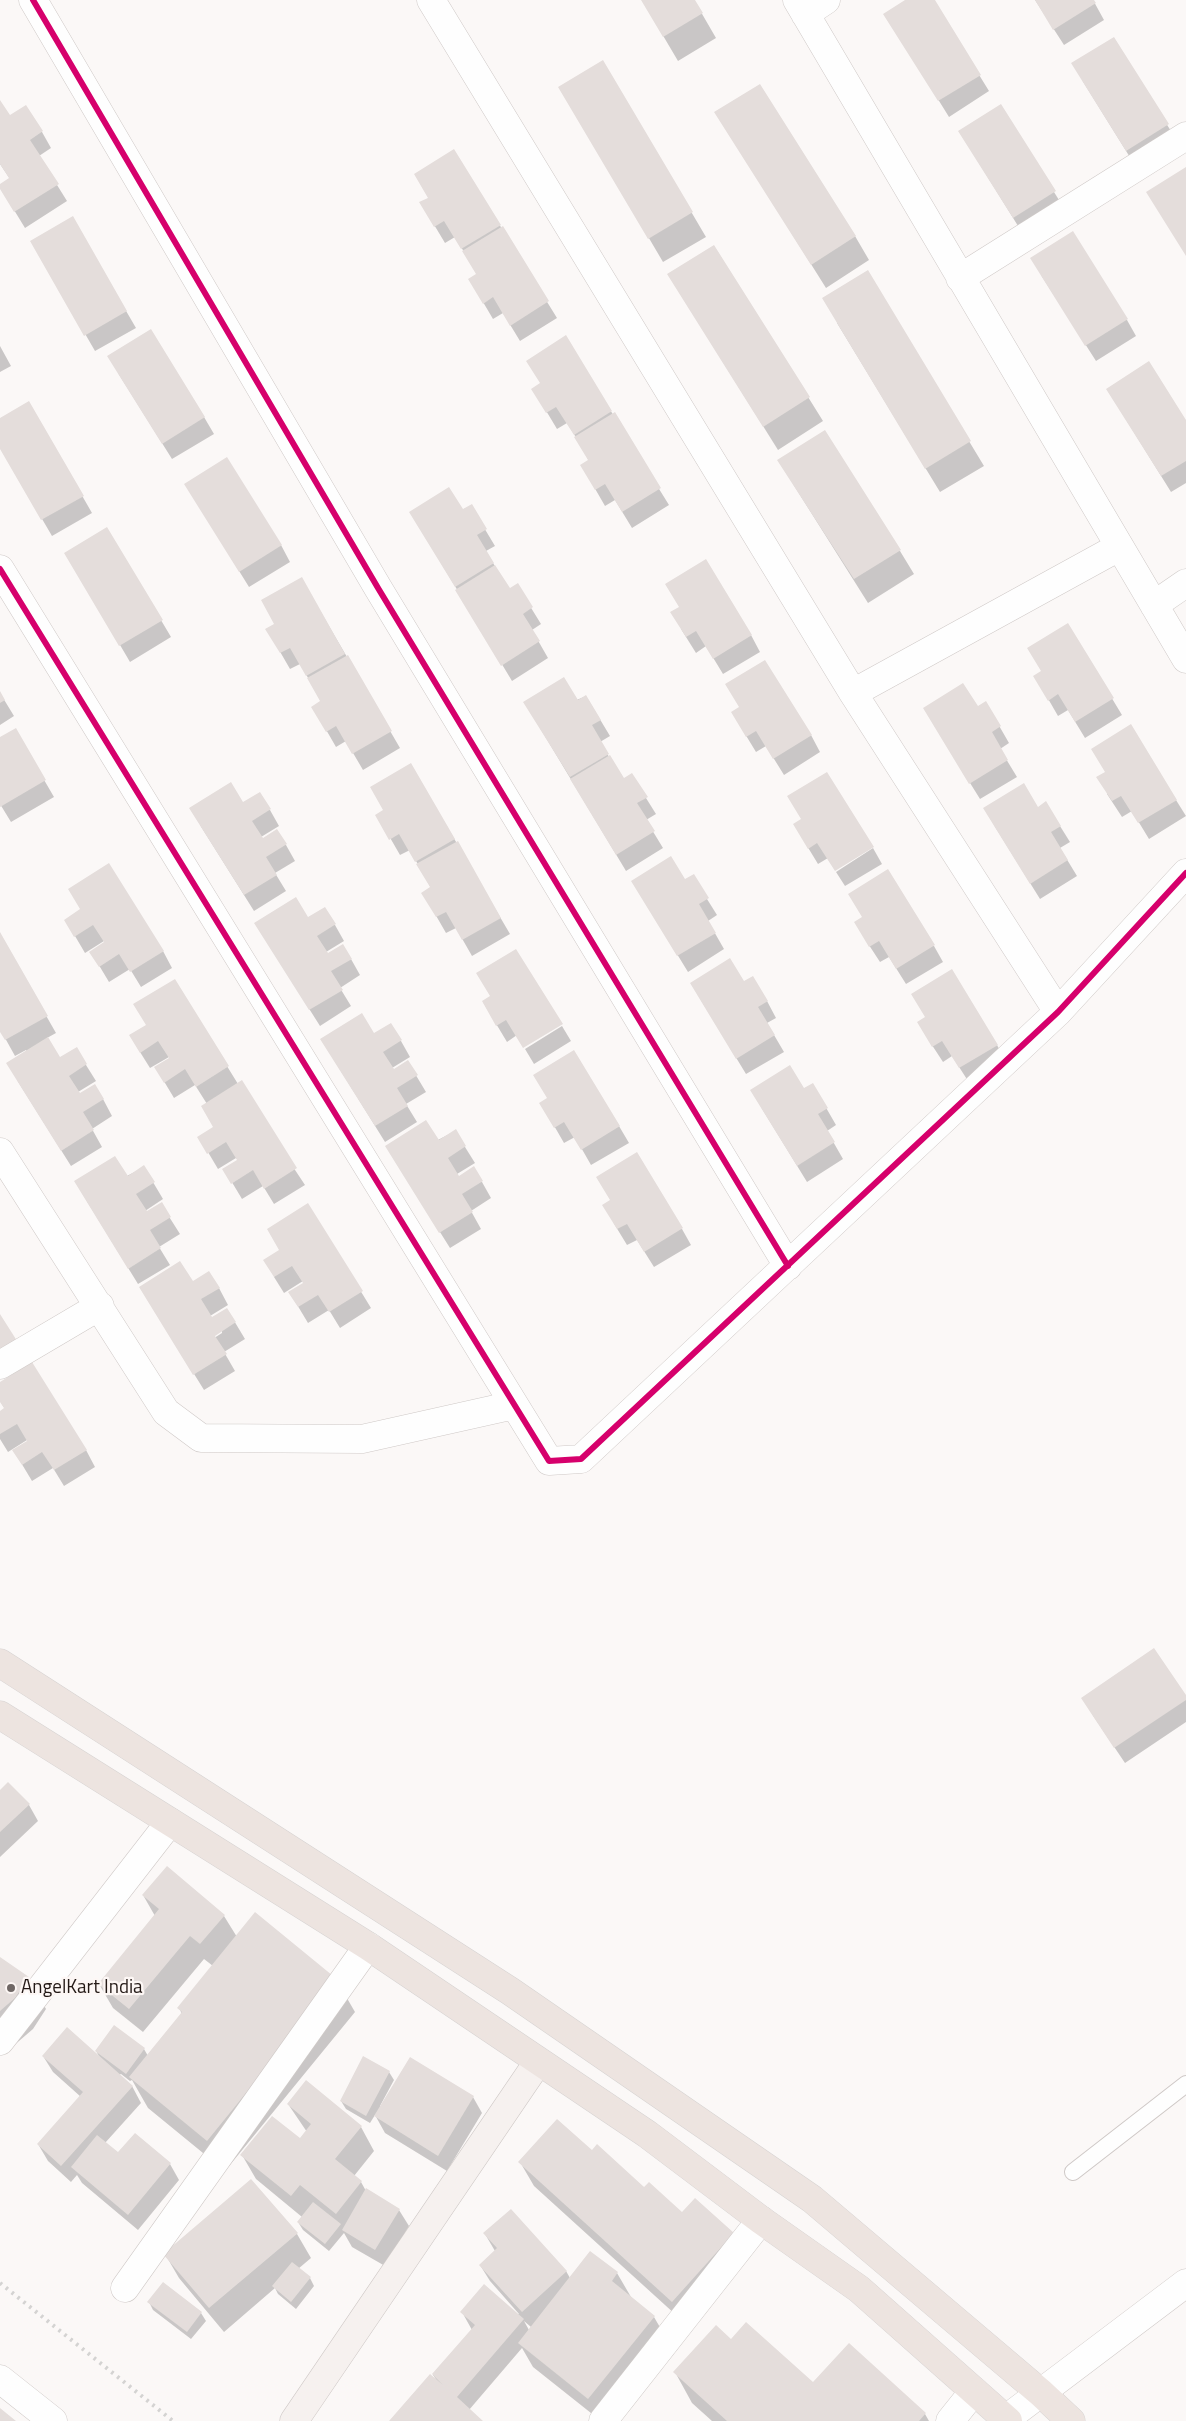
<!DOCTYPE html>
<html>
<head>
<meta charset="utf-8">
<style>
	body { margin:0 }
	canvas { display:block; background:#fbf8f7 }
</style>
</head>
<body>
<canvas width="1186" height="2421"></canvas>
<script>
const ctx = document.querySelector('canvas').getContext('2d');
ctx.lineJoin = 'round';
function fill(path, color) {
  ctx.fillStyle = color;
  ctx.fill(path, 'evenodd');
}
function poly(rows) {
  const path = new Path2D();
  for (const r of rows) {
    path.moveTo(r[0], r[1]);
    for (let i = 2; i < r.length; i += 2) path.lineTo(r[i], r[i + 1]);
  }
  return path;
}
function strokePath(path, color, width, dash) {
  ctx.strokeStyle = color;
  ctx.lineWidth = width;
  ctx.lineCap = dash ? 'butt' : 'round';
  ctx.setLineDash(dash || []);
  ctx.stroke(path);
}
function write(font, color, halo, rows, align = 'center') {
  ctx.font = font + ' "Titillium Web",sans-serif';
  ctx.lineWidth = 4.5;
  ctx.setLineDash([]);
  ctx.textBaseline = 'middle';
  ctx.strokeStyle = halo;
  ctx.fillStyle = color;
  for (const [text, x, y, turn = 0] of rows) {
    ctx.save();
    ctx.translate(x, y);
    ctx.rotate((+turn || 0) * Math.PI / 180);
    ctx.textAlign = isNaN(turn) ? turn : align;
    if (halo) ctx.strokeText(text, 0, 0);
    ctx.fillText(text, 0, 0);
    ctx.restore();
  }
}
const shadow = poly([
	[642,0,694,0,716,38,678,61],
	[908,0,933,0,989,91,949,117,895,30],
	[1035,0,1093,0,1104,20,1064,45],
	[1114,38,1177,141,1136,167,1082,80],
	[603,62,706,237,663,262,560,87],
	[0,102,9,117,42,132,51,148,39,156,67,201,25,228,0,187,10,179,0,164],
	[716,113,855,236,869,260,826,288],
	[969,147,1054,192,1064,208,1023,234],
	[454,151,557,318,520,341,503,313,493,319,470,280,478,275,455,237,445,243,421,203,429,198],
	[72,218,136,328,95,351,32,242],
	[714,246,823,421,778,450,683,298],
	[867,272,984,466,940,492,837,323],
	[1041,275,1127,320,1136,336,1096,361],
	[565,337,669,505,632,528,615,500,605,506,582,466,589,461,577,439,567,423,557,429,533,389,541,384],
	[0,346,11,366,0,372],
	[118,373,204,417,214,434,172,459],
	[29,403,92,513,52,536,0,447,0,419],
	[1117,405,1186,422,1186,483,1171,492],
	[793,484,900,551,914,574,868,603],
	[195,500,281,545,290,562,249,587],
	[471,506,495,546,486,551,509,590,517,585,541,624,532,630,548,658,512,681,420,528],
	[107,529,171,637,130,662,66,553],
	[301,578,400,748,363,770,346,741,336,747,313,707,322,702,300,664,290,669,267,629,276,624],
	[1067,624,1122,715,1085,738,1068,710,1058,716,1035,676,1042,671],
	[681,629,751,635,760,652,723,674,706,646,696,653],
	[0,693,14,716,0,725],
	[586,696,610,736,600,742,623,780,646,798,656,814,646,820,663,848,626,871,534,718],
	[986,703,1009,743,1000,749,1017,777,980,799,934,725],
	[740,708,811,735,820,752,784,775,766,746,756,752,742,729],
	[15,730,54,797,11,822,0,804,0,739],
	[411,765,510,934,472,956,456,928,446,933,423,893,431,888,410,850,400,855,377,815,385,811],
	[1106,773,1176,800,1186,816,1149,839,1132,811,1122,817,1107,794],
	[243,804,270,810,279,826,261,837,262,840,286,845,295,861,275,873,286,891,254,911,200,825],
	[994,825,1060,826,1070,842,1060,848,1077,876,1040,899],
	[804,841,872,846,828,858,818,864],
	[873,848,882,864,845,886,836,872],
	[642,897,707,899,717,915,708,921,724,949,688,972],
	[82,910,163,951,172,968,141,987,130,969,109,982,91,952,105,943,104,941,85,953,75,936],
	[308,919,335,925,344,941,326,952,327,955,351,959,360,975,340,988,351,1006,320,1026,265,939],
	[0,935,56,1033,47,1038,60,1059,76,1049,96,1081,78,1092,80,1095,103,1099,112,1116,92,1129,102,1147,71,1166,17,1080,27,1052,26,1050,15,1056,0,1029],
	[865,939,934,946,943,962,906,984,889,957,880,962],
	[174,980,238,1084,305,1185,274,1204,263,1186,242,1199,224,1169,238,1160,236,1158,218,1169,199,1137,214,1127,207,1104,195,1085,174,1098,156,1068,170,1059,169,1057,150,1068,140,1052,147,1026],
	[744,983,767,1001,776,1018,767,1023,784,1052,746,1074,701,1000],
	[483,1002,561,1023,517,1035,507,1042],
	[562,1026,571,1041,534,1064,525,1049],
	[374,1035,401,1041,410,1057,392,1068,393,1071,408,1062,426,1092,406,1104,417,1122,385,1142,331,1055],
	[928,1039,997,1045,1006,1062,970,1084,952,1056,943,1062],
	[813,1085,836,1125,827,1131,843,1159,807,1182,761,1107],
	[541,1103,619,1126,629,1143,591,1165,575,1137,564,1143],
	[455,1131,475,1163,457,1174,458,1177,482,1182,491,1198,471,1211,481,1229,450,1248,396,1162],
	[144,1167,163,1199,145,1211,147,1213,161,1204,180,1234,159,1247,170,1265,138,1284,85,1198],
	[308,1205,371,1308,340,1328,329,1310,308,1323,290,1293,304,1284,303,1281,284,1293,274,1277,280,1251],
	[613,1222,682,1229,691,1245,654,1267,637,1240,627,1245],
	[193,1283,219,1288,228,1305,210,1316,212,1319,227,1309,245,1339,224,1352,235,1371,204,1390,150,1303],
	[222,1330,222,1333,211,1340,209,1338],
	[0,1383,86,1450,95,1467,64,1486,53,1468,32,1481,14,1451,28,1442,27,1440,8,1452,0,1439,0,1412,5,1409,0,1401],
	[1186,1698,1186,1722,1125,1763,1092,1714],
	[8,1784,29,1805,38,1821,0,1857,0,1791],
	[167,1867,224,1916,237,1937,337,1981,355,2012,225,2171,148,2108,132,2080,130,2081,121,2074,119,2075,132,2086,141,2103,105,2143,119,2154,170,2164,179,2180,138,2230,82,2183,77,2175,71,2182,48,2161,38,2144,81,2097,53,2072,43,2056,100,2058,96,2051,144,2049,148,2056,182,2014,179,2008,213,1966,204,1959,143,2032,113,2008,99,1984,155,1916,143,1895],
	[0,1959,28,1978,46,2009,33,2029,5,2053,0,2049],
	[389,2072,394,2080,380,2106,381,2107,473,2097,482,2113,447,2171,385,2133,375,2115,370,2123,346,2109,341,2101],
	[288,2104,361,2127,374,2151,354,2176,361,2182,366,2191,399,2210,409,2226,385,2266,352,2247,344,2233,329,2251,303,2230,298,2222,302,2217,256,2179,242,2155,300,2140,307,2132],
	[592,2152,682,2213,733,2234,687,2325,534,2186,520,2162],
	[297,2234,311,2258,298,2269,310,2278,314,2286,296,2309,278,2294,275,2288,224,2332,179,2278,165,2254],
	[485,2234,566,2271,570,2278,617,2273,631,2297,654,2317,668,2341,601,2421,533,2367,522,2348,469,2410,481,2421,391,2421,437,2381,433,2375,472,2330,462,2312,519,2314,490,2281,480,2265,495,2251],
	[524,2321,531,2327,529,2330],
	[149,2302,201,2313,206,2321,191,2339,153,2310],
	[731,2340,813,2384,925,2414,929,2421,712,2421,692,2403,675,2372]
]);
const building = poly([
	[641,0,695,0,703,13,663,37],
	[905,0,935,0,981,75,938,101,883,14],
	[1035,0,1094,0,1096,3,1053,30],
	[1114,37,1169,124,1126,151,1071,63],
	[603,60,693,212,648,239,558,87],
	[760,84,856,236,811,265,714,112],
	[0,100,10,115,26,105,43,131,30,140,59,184,14,212,0,189,0,184,9,178,0,164],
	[1001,104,1056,191,1013,218,958,131],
	[454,149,501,225,461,249,444,221,434,227,419,202,428,198,414,174],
	[1186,167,1186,256,1146,192],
	[73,216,127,311,84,336,30,241],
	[503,226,549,301,510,326,493,297,483,304,468,279,476,274,462,251],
	[1073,231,1128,319,1085,346,1030,258],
	[714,245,810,397,763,427,667,274],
	[868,270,971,441,925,469,822,298],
	[151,329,205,417,162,444,107,356],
	[566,335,612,411,574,435,556,407,546,413,531,389,540,383,526,361],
	[1149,361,1186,420,1186,461,1161,476,1106,389],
	[29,401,84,496,41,520,0,449,0,418],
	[615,412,661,488,622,512,605,484,595,490,580,465,588,460,574,437],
	[825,430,901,550,854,579,777,460],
	[227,457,282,545,239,572,184,484],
	[449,487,463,509,472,504,487,529,477,535,494,563,455,587,409,512],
	[107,527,163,620,119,646,64,553],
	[706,559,752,635,713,659,696,631,686,637,670,612,679,607,665,584],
	[495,565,510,588,518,583,533,607,523,614,540,641,501,666,455,590],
	[302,577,345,654,306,676,290,648,280,653,265,629,274,624,261,600],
	[1068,623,1114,698,1075,722,1058,694,1048,701,1033,676,1041,671,1027,648],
	[348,655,392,731,352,754,336,726,326,732,311,707,320,701,307,678],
	[765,660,812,735,773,759,756,731,746,737,731,712,739,707,725,684],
	[564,677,578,700,586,695,601,720,592,725,609,754,570,777,523,702],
	[963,683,978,706,986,701,1001,726,992,732,1008,760,969,784,923,708],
	[0,691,5,700,0,703],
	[1131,724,1177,800,1138,823,1121,796,1112,801,1096,777,1105,772,1091,749],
	[16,728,46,780,0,807,0,737],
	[610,755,624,778,632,773,648,797,637,803,655,831,616,855,570,779],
	[411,763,455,839,415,862,399,834,389,840,375,815,383,810,370,787],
	[827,772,874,847,835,871,817,843,808,849,793,824,801,819,787,796],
	[231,782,243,802,260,792,271,809,252,821,263,838,277,829,287,844,266,857,277,875,244,895,189,808],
	[1024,783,1038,807,1046,801,1061,826,1051,832,1068,860,1030,884,983,808],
	[458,841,501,918,462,940,446,912,436,917,421,893,430,887,416,864],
	[671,856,685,879,694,874,709,898,699,904,716,933,677,956,631,881],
	[109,863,164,951,130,972,119,954,99,967,89,952,104,942,93,925,74,937,64,920,80,909,68,889],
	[888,869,935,945,896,969,879,941,869,947,854,922,862,917,848,894],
	[296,897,308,917,325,907,336,924,317,936,328,953,343,944,352,959,331,971,343,990,309,1010,254,923],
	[0,932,48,1016,5,1040,0,1032],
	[516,949,563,1024,523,1048,506,1020,496,1026,482,1001,490,996,476,973],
	[730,958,744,981,753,976,768,1001,758,1007,775,1035,736,1059,690,983],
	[952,969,998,1045,959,1068,942,1041,932,1047,917,1022,925,1017,911,994],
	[175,979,229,1066,196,1087,185,1069,164,1083,154,1067,169,1058,158,1041,140,1053,129,1035,146,1025,133,1004],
	[362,1013,374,1033,391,1023,402,1040,383,1052,394,1069,408,1060,418,1075,397,1088,408,1106,375,1126,320,1039],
	[48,1037,60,1057,77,1047,87,1064,69,1076,80,1093,95,1084,104,1099,83,1112,94,1130,61,1151,6,1063],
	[574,1050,620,1126,581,1150,564,1122,554,1128,539,1103,547,1098,533,1075],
	[790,1065,804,1088,813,1083,828,1108,818,1114,835,1142,797,1166,750,1090],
	[242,1080,297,1168,264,1189,253,1170,231,1184,222,1169,237,1160,226,1142,207,1154,197,1137,213,1127,201,1106],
	[426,1120,439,1140,456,1129,466,1146,448,1158,459,1176,474,1166,483,1181,462,1194,473,1212,439,1233,385,1146],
	[637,1152,683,1228,644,1252,627,1224,617,1229,602,1205,610,1200,596,1177],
	[115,1156,128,1176,144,1165,155,1182,136,1194,147,1211,162,1202,171,1217,150,1230,161,1248,128,1269,74,1181],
	[308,1203,363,1291,329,1312,318,1295,298,1307,288,1292,303,1283,292,1266,274,1277,263,1260,279,1250,267,1229],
	[180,1261,193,1281,209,1271,220,1288,201,1299,212,1317,227,1308,236,1322,215,1336,227,1354,193,1375,139,1287],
	[0,1314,19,1344,0,1356],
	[32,1362,87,1450,54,1470,42,1452,22,1465,12,1450,27,1441,17,1424,0,1434,0,1411,4,1408,0,1402,0,1382],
	[1154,1648,1186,1695,1186,1700,1114,1748,1081,1698],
	[8,1782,30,1804,0,1832,0,1790],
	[167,1866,225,1915,200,1944,190,1936,129,2009,98,1984,159,1909,142,1895],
	[255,1912,338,1980,207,2141,129,2077,182,2012,177,2008],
	[0,1957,29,1977,15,1998,0,2011],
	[114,2025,145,2048,126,2074,95,2051],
	[67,2027,133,2086,61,2166,37,2144,83,2092,42,2056],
	[363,2056,390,2071,366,2116,340,2101],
	[410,2057,474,2096,438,2156,374,2116],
	[306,2080,362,2126,335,2159,362,2181,336,2214,300,2185,291,2196,240,2155,272,2116,300,2138,311,2124,287,2104],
	[557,2119,592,2150,597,2144,644,2187,649,2182,682,2212,695,2198,734,2233,672,2302,518,2162],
	[135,2133,171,2163,128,2215,71,2167,97,2135,118,2152],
	[251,2179,298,2233,209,2308,163,2254],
	[366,2188,400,2209,375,2250,342,2230],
	[313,2202,341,2224,325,2244,297,2222],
	[511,2209,567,2271,522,2312,479,2265,497,2248,483,2233],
	[590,2251,618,2272,612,2281,655,2316,588,2399,518,2343],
	[292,2262,311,2277,291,2302,272,2286],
	[163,2282,202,2312,187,2332,147,2302],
	[484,2284,524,2319,457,2397,483,2421,389,2421,430,2374,443,2385,432,2374,475,2325,460,2312],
	[746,2322,813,2382,849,2343,926,2413,919,2421,727,2421,673,2372,716,2325,731,2339],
	[0,2408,16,2421,0,2421]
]);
const lane = poly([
	[1073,2172,1186,2084]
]);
const street = poly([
	[33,0,378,588,788,1266],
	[431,0,853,693,1058,1012],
	[797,0,1186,659],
	[805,14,826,0],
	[960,278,1186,136],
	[0,569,549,1461,581,1459,1058,1012,1186,873],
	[1154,605,1186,583],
	[853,693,1119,547],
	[0,1152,166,1412,201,1438,362,1439,514,1405],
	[0,1365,100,1306],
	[0,2041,170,1822],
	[125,2288,368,1946],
	[0,2379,53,2421],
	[1006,2419,1186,2283],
	[603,2421,761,2220],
	[950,2421,974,2391]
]);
const secondary = poly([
	[294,2421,538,2062]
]);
const primary = poly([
	[0,1663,510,1991,812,2199,1041,2393,1071,2421],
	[0,1715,368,1946,647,2134,761,2220,859,2289,1008,2421]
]);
const rail = poly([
	[0,2283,173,2421]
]);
const cycleway = poly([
	[33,0,378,588,788,1266],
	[0,569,549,1461,581,1459,1058,1012,1186,873]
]);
const markers = [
	[11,1988,5,"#6f6765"]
];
const poiNames = [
	["AngelKart India",21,1988]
];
fill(shadow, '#0003');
fill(building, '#e4dddb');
strokePath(lane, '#cfc9c7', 18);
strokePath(street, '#cfc9c7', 29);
strokePath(secondary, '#cfc9c7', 29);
strokePath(primary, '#d6d3d2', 29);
strokePath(lane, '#fefefe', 16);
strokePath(street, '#fefefe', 28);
strokePath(secondary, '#f6f1ef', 28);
strokePath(primary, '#ede4e0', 28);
strokePath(rail, '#d4d3d2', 4, [2.5, 5]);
strokePath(cycleway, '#d6006c', 6);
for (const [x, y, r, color] of markers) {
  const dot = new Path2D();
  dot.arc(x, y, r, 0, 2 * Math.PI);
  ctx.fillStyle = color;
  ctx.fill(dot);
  strokePath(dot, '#fdf7f5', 2);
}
write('19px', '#231916', '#fdf7f5', poiNames, 'left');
</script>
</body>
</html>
